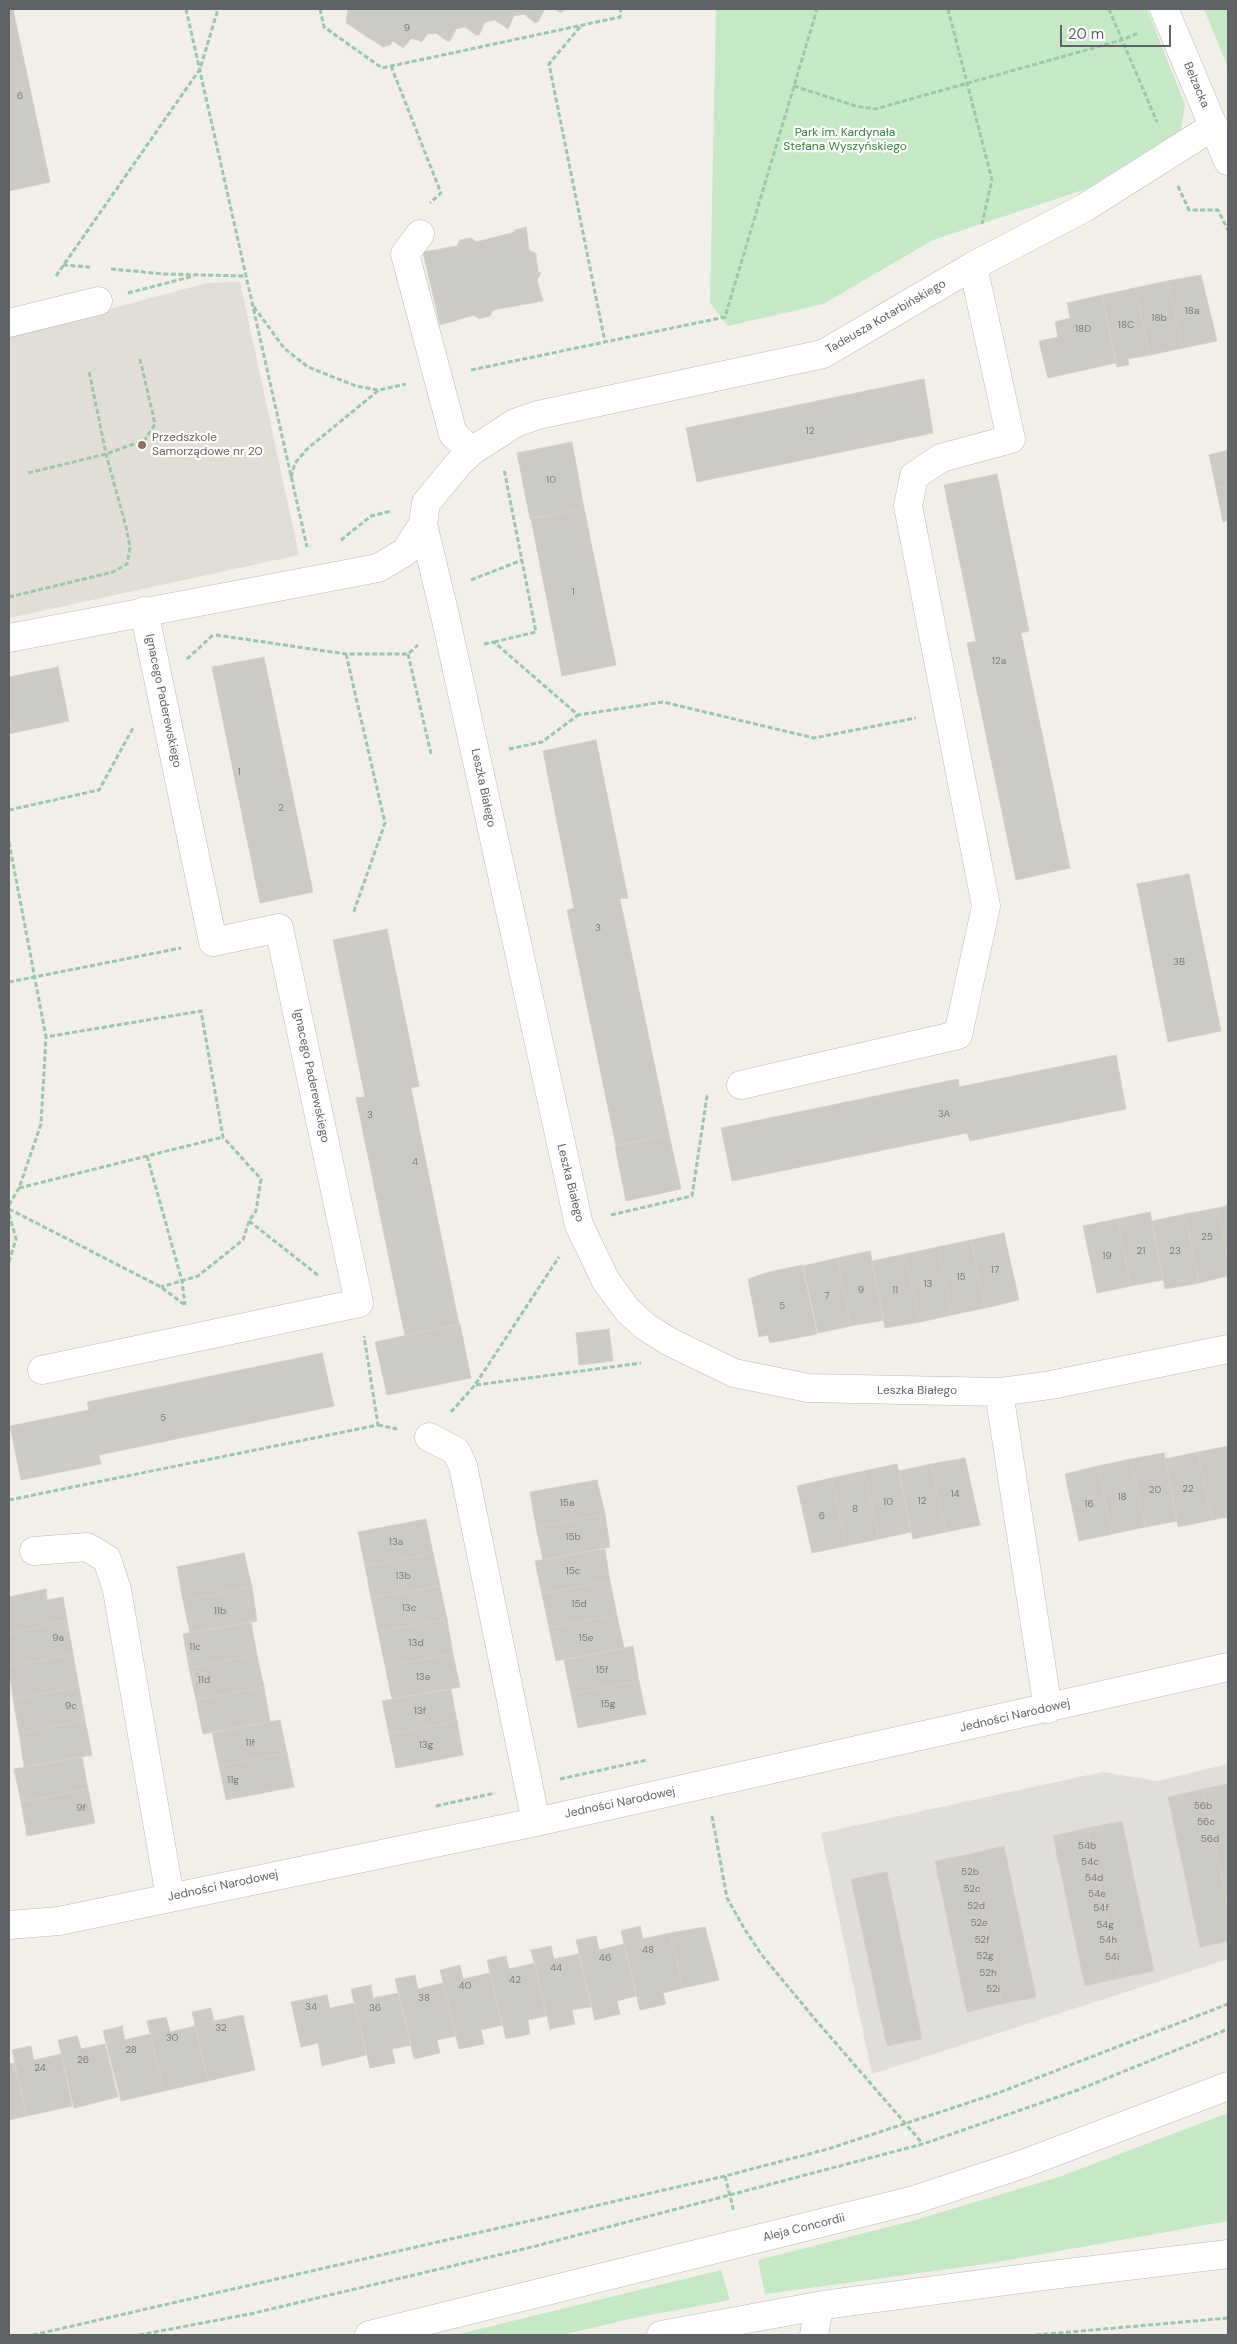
<!DOCTYPE html>
<html>
<head>
<meta charset="utf-8">
<style>
	body { margin:0 }
	#map { position:relative; width:1237px; height:2344px; overflow:hidden; background:#f1efe8; font-family:"DM Sans",sans-serif }
	canvas { display:block }
	.frame { position:absolute; inset:0; border:10px solid #5f6368; pointer-events:none }
	.scale { position:absolute; left:1060px; top:25px; width:111px; height:22px; box-sizing:border-box; border:2px solid #5f6368; border-top:0; padding-left:6px; font-size:15px; line-height:18px; white-space:nowrap; color:#5f6368; -webkit-text-stroke:4px #fff; paint-order:stroke }
</style>
</head>
<body>
<div id="map">
<canvas width="1237" height="2344"></canvas>
<div class="frame"></div>
<div class="scale">20 m</div>
</div>
<script>
const ctx = document.querySelector('canvas').getContext('2d');
ctx.lineJoin = 'round';
function fill(path, color) {
  ctx.fillStyle = color;
  ctx.fill(path, 'evenodd');
}
function poly(rows) {
  const path = new Path2D();
  for (const r of rows) {
    path.moveTo(r[0], r[1]);
    for (let i = 2; i < r.length; i += 2) path.lineTo(r[i], r[i + 1]);
  }
  return path;
}
function strokePath(path, color, width, dash) {
  ctx.strokeStyle = color;
  ctx.lineWidth = width;
  ctx.lineCap = dash ? 'butt' : 'round';
  ctx.setLineDash(dash || []);
  ctx.stroke(path);
}
function write(font, color, halo, rows, align = 'center') {
  ctx.font = font + ' "DM Sans",sans-serif';
  ctx.lineWidth = 4.5;
  ctx.setLineDash([]);
  ctx.textBaseline = 'middle';
  ctx.strokeStyle = halo;
  ctx.fillStyle = color;
  for (const [text, x, y, turn = 0] of rows) {
    ctx.save();
    ctx.translate(x, y);
    ctx.rotate((+turn || 0) * Math.PI / 180);
    ctx.textAlign = isNaN(turn) ? turn : align;
    if (halo) ctx.strokeText(text, 0, 0);
    ctx.fillText(text, 0, 0);
    ctx.restore();
  }
}
const industrial = poly([
	[1228,1764,1228,1959,872,2074,821,1833,1102,1772,1157,1781]
]);
const education = poly([
	[240,282,299,555,9,618,9,336,207,283]
]);
const green = poly([
	[716,9,1147,9,1185,105,1181,130,1086,189,933,240,823,304,728,326,710,303],
	[1204,9,1228,9,1228,68],
	[1228,2113,1228,2221,986,2264,765,2294,758,2260,912,2221,1059,2177],
	[721,2270,730,2300,629,2319,563,2335,455,2335]
]);
const building = poly([
	[9,9,13,9,50,182,9,191,9,9],
	[348,9,549,9,544,10,538,22,535,23,524,14,514,16,508,29,495,20,485,22,479,35,476,35,465,27,456,29,450,41,447,41,436,33,427,34,422,42,412,38,403,48,393,41,390,45,383,47,346,23,348,9],
	[554,9,566,9,561,13,554,9],
	[526,227,529,250,536,254,538,272,541,273,537,280,543,301,493,310,490,316,479,319,474,315,440,325,423,252,457,246,460,240,471,238,476,242,515,232,515,230,526,227],
	[1201,275,1217,341,1183,348,1167,281,1201,275],
	[1167,281,1183,348,1150,355,1135,288,1167,281],
	[1135,288,1150,355,1128,359,1129,365,1117,367,1102,295,1135,288],
	[1102,295,1116,363,1048,378,1039,341,1058,337,1055,322,1070,318,1067,303,1102,295],
	[924,379,933,433,697,482,686,428,924,379],
	[572,442,584,508,530,519,517,453,572,442],
	[1228,450,1228,486,1216,488,1209,455,1228,450],
	[997,474,1029,631,1021,633,1070,868,1016,880,967,643,976,641,944,485,997,474],
	[1228,486,1228,520,1223,522,1216,488,1228,486],
	[584,508,616,665,562,676,531,519,584,508],
	[264,657,313,892,260,903,212,667,264,657],
	[58,667,69,721,13,733,9,711,9,677,58,667],
	[9,711,13,733,9,734,9,711],
	[596,740,628,898,620,899,669,1134,616,1146,567,910,574,908,543,751,596,740],
	[1189,874,1221,1031,1168,1042,1137,884,1189,874],
	[387,929,419,1086,411,1088,459,1324,405,1336,356,1098,365,1097,333,940,387,929],
	[1116,1055,1126,1109,970,1141,967,1133,732,1181,721,1128,958,1079,959,1087,1116,1055],
	[669,1134,681,1189,626,1201,615,1146,669,1134],
	[1228,1205,1228,1260,1218,1208,1228,1205],
	[1218,1208,1228,1260,1228,1276,1199,1283,1185,1214,1218,1208],
	[1150,1212,1163,1280,1131,1286,1117,1219,1150,1212],
	[1185,1214,1199,1283,1165,1289,1152,1221,1185,1214],
	[1117,1219,1131,1286,1097,1293,1083,1226,1117,1219],
	[1004,1233,1019,1300,985,1308,971,1240,1004,1233],
	[971,1240,985,1308,952,1315,938,1247,971,1240],
	[938,1247,952,1315,920,1322,905,1254,938,1247],
	[870,1251,884,1320,851,1326,837,1258,870,1251],
	[905,1254,920,1322,885,1328,872,1261,905,1254],
	[837,1258,851,1326,818,1333,803,1266,837,1258],
	[802,1265,817,1334,770,1343,768,1335,759,1337,748,1279,769,1272,802,1265],
	[460,1324,471,1378,387,1395,375,1342,460,1324],
	[609,1329,613,1361,579,1365,576,1333,609,1329],
	[322,1353,334,1406,99,1455,101,1464,21,1480,10,1426,89,1410,87,1402,322,1353],
	[1228,1446,1228,1517,1212,1520,1198,1452,1228,1446],
	[1198,1452,1212,1520,1178,1527,1165,1459,1198,1452],
	[1164,1453,1177,1521,1145,1527,1131,1459,1164,1453],
	[965,1458,980,1525,946,1532,931,1464,965,1458],
	[1131,1459,1145,1527,1112,1534,1098,1466,1131,1459],
	[897,1464,911,1532,879,1539,864,1471,897,1464],
	[931,1464,946,1532,913,1539,899,1471,931,1464],
	[1098,1466,1112,1534,1079,1541,1065,1474,1098,1466],
	[864,1471,879,1539,846,1546,832,1478,864,1471],
	[832,1478,846,1546,812,1553,797,1486,832,1478],
	[597,1480,605,1514,536,1527,530,1492,597,1480],
	[605,1514,610,1547,543,1560,536,1527,605,1514],
	[426,1519,433,1553,365,1566,358,1532,426,1519],
	[605,1549,610,1581,542,1594,535,1561,605,1549],
	[244,1553,252,1587,183,1601,177,1567,244,1553],
	[433,1553,440,1586,371,1598,365,1566,433,1553],
	[610,1581,617,1615,549,1628,542,1594,610,1581],
	[440,1586,447,1619,378,1632,371,1598,440,1586],
	[252,1587,257,1621,190,1633,183,1601,252,1587],
	[46,1589,47,1600,63,1597,67,1620,9,1634,9,1597,46,1589],
	[617,1615,624,1648,556,1661,549,1628,617,1615],
	[447,1619,453,1654,385,1666,378,1632,447,1619],
	[67,1620,73,1654,9,1666,9,1634,67,1620],
	[251,1622,257,1655,189,1668,183,1634,251,1622],
	[633,1646,639,1681,571,1694,564,1660,633,1646],
	[73,1654,79,1687,13,1699,9,1666,73,1654],
	[453,1654,460,1687,392,1699,385,1666,453,1654],
	[257,1655,264,1687,196,1700,189,1668,257,1655],
	[639,1681,646,1714,578,1728,571,1694,639,1681],
	[79,1687,85,1720,19,1733,13,1699,79,1687],
	[264,1687,270,1722,203,1734,196,1700,264,1687],
	[451,1689,457,1721,389,1734,382,1701,451,1689],
	[85,1720,92,1755,24,1767,19,1733,85,1720],
	[280,1720,287,1753,219,1766,212,1732,280,1720],
	[457,1721,463,1755,396,1768,389,1734,457,1721],
	[287,1753,294,1787,226,1800,219,1766,287,1753],
	[82,1757,88,1789,21,1802,14,1769,82,1757],
	[1228,1784,1228,1907,1203,1789,1228,1784],
	[88,1789,95,1823,27,1836,21,1802,88,1789],
	[1203,1789,1228,1907,1228,1941,1200,1947,1168,1797,1203,1789],
	[1122,1821,1154,1971,1120,1978,1087,1828,1122,1821],
	[1087,1828,1120,1978,1085,1986,1053,1836,1087,1828],
	[1004,1846,1036,1997,1002,2004,970,1854,1004,1846],
	[970,1854,1002,2004,967,2012,935,1861,970,1854],
	[887,1872,922,2039,887,2046,851,1879,887,1872],
	[640,1926,643,1939,670,1933,683,1988,663,1993,666,2004,640,2010,621,1931,640,1926],
	[705,1927,719,1980,683,1988,670,1933,705,1927],
	[596,1936,599,1950,624,1944,636,1996,617,2001,620,2014,595,2020,576,1940,596,1936],
	[551,1946,554,1959,579,1954,591,2007,572,2010,575,2024,550,2029,531,1950,551,1946],
	[506,1956,509,1969,535,1963,546,2016,528,2020,530,2034,506,2039,487,1960,506,1956],
	[460,1965,463,1979,490,1973,502,2025,481,2030,484,2044,459,2049,440,1970,460,1965],
	[415,1975,418,1989,443,1983,456,2036,437,2040,440,2053,414,2059,395,1979,415,1975],
	[371,1985,373,1998,399,1993,411,2045,392,2049,395,2063,370,2068,351,1989,371,1985],
	[327,1995,330,2008,355,2003,366,2055,322,2066,318,2043,301,2047,291,2002,327,1995],
	[211,2008,214,2021,243,2015,255,2070,208,2081,192,2012,211,2008],
	[166,2017,170,2032,195,2026,208,2081,164,2091,147,2021,166,2017],
	[122,2026,125,2040,150,2034,164,2091,121,2101,103,2031,122,2026],
	[77,2036,81,2049,105,2044,118,2097,74,2108,58,2040,77,2036],
	[31,2046,34,2060,61,2054,72,2106,27,2116,12,2050,31,2046],
	[14,2063,27,2116,9,2120,9,2064,14,2063]
]);
const path = poly([
	[186,9,307,547],
	[320,9,324,27,382,68,620,17,621,9],
	[948,9,992,180,982,224],
	[1109,9,1157,122],
	[580,27,549,64,605,342],
	[391,66,441,193,430,203],
	[794,86,856,106,875,109,1122,40,1138,33],
	[1178,186,1189,210,1218,210,1228,230],
	[63,265,90,267],
	[111,269,164,274,246,276],
	[56,276,200,69,218,9],
	[128,293,194,276],
	[254,307,284,348,308,367,356,386,378,390],
	[471,370,725,317,817,9],
	[28,473,106,454,145,440,155,424,140,359],
	[291,477,295,463,308,448,379,390,406,384],
	[341,540,371,516,391,511],
	[471,580,522,560],
	[9,597,113,572,127,564,130,547,126,527,106,454,89,371],
	[216,635,346,654,408,654,418,645],
	[494,642,536,632,504,469],
	[484,644,494,642,578,715,663,702,814,738,916,718],
	[346,654,385,823,353,914],
	[408,654,431,754],
	[187,659,214,634],
	[509,749,542,742,578,715],
	[9,810,99,790,133,728],
	[9,842,46,1037,201,1011,223,1137,261,1179,256,1211,249,1221,243,1240,198,1276,161,1287],
	[9,982,181,948],
	[147,1156,182,1281,185,1305],
	[19,1188,223,1137],
	[9,1205,19,1188,41,1124,46,1037],
	[9,1209,161,1287,186,1306],
	[9,1214,16,1239,9,1262],
	[611,1215,692,1196,707,1096,710,1095],
	[249,1221,319,1276],
	[476,1385,641,1363],
	[451,1412,475,1385,559,1257],
	[378,1425,397,1429],
	[9,1500,378,1425,364,1336],
	[560,1779,647,1760],
	[436,1806,495,1793],
	[712,1816,727,1898,744,1928,761,1954,814,2018,923,2144],
	[725,2176,734,2212],
	[33,2335,725,2176,828,2149,998,2093,1228,2004],
	[139,2335,250,2314,536,2246,923,2144,1078,2090,1228,2029],
	[1036,2335,1228,2318]
]);
const minor = poly([
	[1164,9,1228,161],
	[420,234,405,254,453,434,472,451],
	[9,323,98,301],
	[423,524,446,620,579,1225,606,1281,628,1311,646,1327,670,1342,734,1373,808,1388,999,1392,1051,1385,1228,1349],
	[9,638,378,568,405,552,423,524,426,503,459,463,472,451,515,423,538,415,823,354,973,266,1084,208,1214,126],
	[741,1085,958,1035,986,906,908,506,914,476,941,458,1011,439,973,266],
	[42,1370,359,1303,279,928,213,942,144,611],
	[999,1392,1048,1709],
	[429,1437,456,1451,463,1466,536,1822],
	[34,1551,87,1547,107,1559,117,1590,170,1897],
	[9,1925,59,1921,536,1822,1228,1667],
	[369,2335,914,2200,1023,2164,1228,2086],
	[661,2335,823,2305,1043,2276,1228,2254],
	[814,2335,817,2317,823,2305]
]);
const markers = [
	[142,445,5,"#8d6e63"]
];
const numberNames = [
	["9",407,28],
	["6",20,96],
	["18a",1192,311],
	["18b",1159,318],
	["18C",1126,325],
	["18D",1083,329],
	["12",810,431],
	["10",551,480],
	["1",573,592],
	["12a",999,661],
	["1",239,772],
	["2",281,808],
	["3",598,928],
	["3B",1179,962],
	["3A",944,1114],
	["3",370,1115],
	["4",415,1162],
	["25",1207,1237],
	["21",1141,1251],
	["23",1175,1251],
	["19",1107,1256],
	["17",995,1270],
	["15",961,1277],
	["13",928,1284],
	["9",861,1290],
	["11",895,1290],
	["7",827,1296],
	["5",782,1306],
	["5",163,1418],
	["22",1188,1489],
	["20",1155,1490],
	["14",955,1494],
	["18",1122,1497],
	["12",922,1501],
	["10",888,1502],
	["15a",567,1503],
	["16",1089,1504],
	["8",855,1509],
	["6",822,1516],
	["15b",573,1537],
	["13a",396,1542],
	["15c",573,1571],
	["13b",403,1576],
	["15d",579,1604],
	["13c",409,1608],
	["11b",220,1611],
	["9a",58,1638],
	["15e",586,1638],
	["13d",416,1643],
	["11c",195,1647],
	["15f",602,1670],
	["13e",423,1677],
	["11d",204,1680],
	["15g",608,1704],
	["9c",71,1706],
	["13f",420,1711],
	["11f",250,1743],
	["13g",426,1745],
	["11g",233,1780],
	["56b",1203,1806],
	["9f",81,1808],
	["56c",1206,1822],
	["56d",1210,1839],
	["54b",1087,1846],
	["54c",1090,1862],
	["52b",970,1872],
	["54d",1094,1878],
	["52c",972,1889],
	["54e",1097,1894],
	["52d",976,1906],
	["54f",1101,1908],
	["52e",979,1923],
	["54g",1105,1925],
	["52f",982,1940],
	["54h",1108,1940],
	["48",648,1950],
	["52g",985,1956],
	["54i",1112,1957],
	["46",605,1958],
	["44",556,1968],
	["52h",988,1973],
	["42",515,1980],
	["40",465,1986],
	["52i",993,1989],
	["38",424,1998],
	["34",311,2007],
	["36",375,2008],
	["32",221,2028],
	["30",172,2038],
	["28",131,2050],
	["26",83,2060],
	["24",40,2068]
];
const streetNames = [
	["Belzacka",1196,85,67],
	["Tadeusza Kotarbińskiego",886,317,-30],
	["Ignacego Paderewskiego",163,701,78],
	["Leszka Białego",483,788,78],
	["Ignacego Paderewskiego",311,1076,78],
	["Leszka Białego",570,1183,76],
	["Leszka Białego",917,1391],
	["Jedności Narodowej",1015,1716,-13],
	["Jedności Narodowej",620,1803,-12],
	["Jedności Narodowej",223,1886,-12],
	["Aleja Concordii",804,2228,-14]
];
const parkNames = [
	["Park im. Kardynała",845,133],
	["Stefana Wyszyńskiego",845,147]
];
const educationNames = [
	["Przedszkole",152,438],
	["Samorządowe nr 20",152,452]
];
fill(industrial, '#e0deda');
fill(education, '#e1ded6');
fill(green, '#c5e8c5');
fill(building, '#cccac5');
strokePath(building, '#d6d1c6', 1);
strokePath(minor, '#b5b8bc', 29);
strokePath(path, '#9cc7a9', 3, [5, 2.5]);
strokePath(minor, '#fff', 28);
for (const [x, y, r, color] of markers) {
  const dot = new Path2D();
  dot.arc(x, y, r, 0, 2 * Math.PI);
  ctx.fillStyle = color;
  ctx.fill(dot);
  strokePath(dot, '#fff', 2);
}
write('10px', '#7a7d7f', null, numberNames);
write('12px', '#5f6368', '#fff', streetNames);
write('12px', '#348238', '#fff', parkNames);
write('12px', '#785e54', '#fff', educationNames, 'left');
</script>
</body>
</html>
